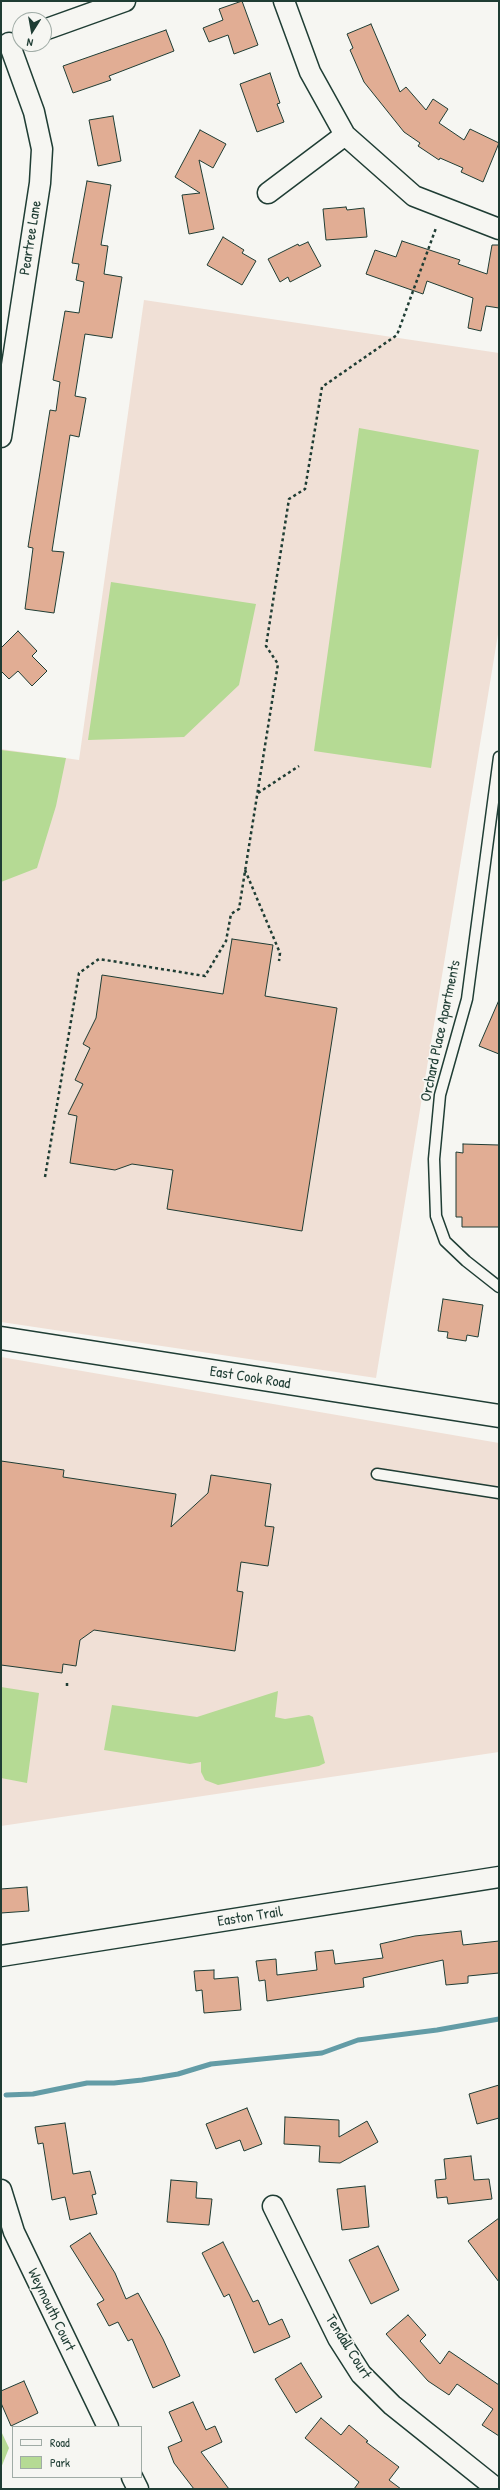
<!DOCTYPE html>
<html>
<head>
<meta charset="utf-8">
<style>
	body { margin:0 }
	#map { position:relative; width:500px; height:2490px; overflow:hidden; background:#f6f6f2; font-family:"Patrick Hand",sans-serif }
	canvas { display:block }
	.frame { position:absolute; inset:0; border:2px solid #1f3d34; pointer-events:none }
	.legend { position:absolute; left:12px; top:2426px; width:130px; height:52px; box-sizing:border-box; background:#f6f6f2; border:1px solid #a0aca6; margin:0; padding:5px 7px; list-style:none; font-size:12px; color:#1f3d34 }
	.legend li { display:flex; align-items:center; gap:8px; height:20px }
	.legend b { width:20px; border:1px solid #a0aca6 }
	.north { position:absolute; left:12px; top:12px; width:40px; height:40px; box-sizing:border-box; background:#f6f6f2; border:1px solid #a0aca6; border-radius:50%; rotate:191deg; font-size:11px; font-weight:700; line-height:16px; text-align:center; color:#1f3d34 }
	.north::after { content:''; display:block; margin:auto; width:14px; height:18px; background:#1f3d34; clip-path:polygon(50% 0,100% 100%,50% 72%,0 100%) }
</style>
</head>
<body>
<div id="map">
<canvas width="500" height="2490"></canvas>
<div class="frame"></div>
<ul class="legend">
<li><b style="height:5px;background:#f6f6f2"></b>Road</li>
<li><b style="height:11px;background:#b5da94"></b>Park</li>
</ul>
<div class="north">N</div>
</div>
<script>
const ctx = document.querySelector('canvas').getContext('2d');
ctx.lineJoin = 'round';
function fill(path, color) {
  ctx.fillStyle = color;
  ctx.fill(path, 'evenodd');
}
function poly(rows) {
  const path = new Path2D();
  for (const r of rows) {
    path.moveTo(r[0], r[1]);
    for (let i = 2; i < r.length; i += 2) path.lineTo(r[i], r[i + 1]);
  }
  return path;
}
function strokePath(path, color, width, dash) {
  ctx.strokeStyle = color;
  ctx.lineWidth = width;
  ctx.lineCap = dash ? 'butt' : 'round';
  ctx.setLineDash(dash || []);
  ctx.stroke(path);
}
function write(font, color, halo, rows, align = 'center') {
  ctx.font = font + ' "Patrick Hand",sans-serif';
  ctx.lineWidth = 3;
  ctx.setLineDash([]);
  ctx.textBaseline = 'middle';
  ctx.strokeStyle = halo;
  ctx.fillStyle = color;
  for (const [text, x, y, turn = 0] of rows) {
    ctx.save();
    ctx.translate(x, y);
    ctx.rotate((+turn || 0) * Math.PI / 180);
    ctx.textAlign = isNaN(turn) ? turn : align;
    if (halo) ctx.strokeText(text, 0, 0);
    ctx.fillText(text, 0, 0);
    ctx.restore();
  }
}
const built = poly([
	[144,300,499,353,499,628,376,1378,1,1322,1,749,79,760],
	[1,1357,499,1443,499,1752,1,1826]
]);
const green = poly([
	[359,428,479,450,431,768,314,751],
	[111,582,256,604,239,685,184,737,88,740],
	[1,750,66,758,56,806,37,868,1,882],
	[1,1687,39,1693,27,1783,1,1778],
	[278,1691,275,1717,285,1719,309,1715,313,1717,325,1763,319,1766,218,1785,205,1780,201,1772,201,1762,190,1764,104,1750,112,1705,197,1717],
	[1,2431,9,2448,1,2468]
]);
const stream = poly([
	[6,2095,33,2094,87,2083,114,2083,142,2080,178,2074,211,2064,322,2053,358,2040,437,2030,499,2019]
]);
const building = poly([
	[242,1,258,45,234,54,228,35,209,42,203,28,223,20,219,9,242,1],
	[371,24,400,92,406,87,426,110,433,99,448,109,439,123,464,140,470,129,499,143,483,182,461,172,463,168,440,158,439,160,418,146,420,143,404,132,364,82,350,50,353,48,347,34,371,24],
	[166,30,174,51,109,76,111,80,73,93,63,66,166,30],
	[270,73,280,103,277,104,284,122,257,132,240,84,270,73],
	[113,116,121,161,98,166,89,120,113,116],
	[200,130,226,144,213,168,199,160,214,229,189,234,182,195,200,193,175,177,200,130],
	[87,181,111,185,101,245,108,246,104,274,122,277,112,338,85,334,75,396,86,398,79,437,70,435,52,551,64,552,54,613,25,609,33,548,28,547,50,410,56,411,60,382,53,380,65,311,79,313,84,282,76,280,79,264,72,263,87,181],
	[346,207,347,210,364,208,367,237,326,240,323,209,346,207],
	[223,237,244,250,242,253,256,261,242,285,207,265,223,237],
	[402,241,460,260,458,264,487,274,492,245,499,245,499,308,486,306,481,331,468,328,473,298,427,281,423,294,366,274,375,250,396,257,402,241],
	[308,242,321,266,290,282,288,277,280,282,268,259,298,244,299,246,308,242],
	[18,631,37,651,32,656,47,671,32,686,18,671,9,679,1,671,1,648,18,631],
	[232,939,273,945,265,996,337,1008,302,1231,167,1209,173,1170,132,1164,115,1170,70,1163,77,1116,68,1114,83,1084,75,1080,90,1048,83,1044,96,1018,102,975,223,994,232,939],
	[499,1000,499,1054,479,1046,499,1000],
	[463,1144,499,1145,499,1227,462,1227,462,1217,456,1217,456,1152,463,1153,463,1144],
	[443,1299,483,1305,478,1337,467,1335,466,1341,447,1338,448,1332,438,1331,443,1299],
	[1,1461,64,1470,63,1477,176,1494,171,1527,208,1493,211,1475,271,1484,265,1526,274,1527,268,1566,241,1562,237,1591,243,1592,235,1651,94,1630,80,1640,76,1666,63,1664,62,1673,1,1665,1,1461],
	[27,1887,29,1911,1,1913,1,1889,27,1887],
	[461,1931,463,1945,499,1941,499,1973,468,1976,468,1983,446,1985,443,1960,363,1978,364,1987,267,2001,265,1980,259,1981,256,1961,276,1959,277,1975,317,1970,315,1952,333,1950,335,1964,383,1958,380,1944,415,1936,461,1931],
	[214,1970,214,1979,238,1977,241,2010,204,2013,202,1990,196,1991,194,1971,214,1970],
	[499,2085,499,2118,477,2124,469,2094,499,2085],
	[247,2108,262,2144,244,2151,240,2140,216,2149,206,2124,247,2108],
	[285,2117,339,2120,339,2137,367,2121,378,2142,340,2163,319,2162,320,2146,284,2144,285,2117],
	[65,2123,73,2174,90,2171,96,2194,92,2195,97,2214,70,2220,65,2197,52,2200,43,2143,38,2144,35,2127,65,2123],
	[471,2156,474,2180,489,2179,492,2199,448,2204,447,2197,437,2198,435,2180,446,2179,444,2159,471,2156],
	[171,2180,197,2182,196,2198,212,2199,209,2225,167,2222,171,2180],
	[365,2186,369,2227,342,2230,337,2189,365,2186],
	[499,2218,499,2282,468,2241,499,2218],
	[90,2233,115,2273,126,2299,138,2293,163,2339,180,2376,153,2388,132,2339,128,2341,118,2322,109,2326,97,2304,104,2300,70,2246,90,2233],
	[223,2242,253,2302,258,2300,269,2325,282,2319,290,2337,254,2353,229,2294,224,2297,202,2253,223,2242],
	[378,2246,399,2290,371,2304,349,2260,378,2246],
	[408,2315,426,2335,420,2341,440,2364,449,2351,499,2385,499,2436,482,2425,493,2409,457,2384,449,2395,428,2381,386,2334,408,2315],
	[301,2363,322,2397,296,2413,275,2379,301,2363],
	[24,2381,38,2413,11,2426,1,2403,1,2391,24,2381],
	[193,2402,206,2430,215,2426,222,2442,201,2452,229,2489,194,2489,174,2463,168,2447,182,2441,169,2412,193,2402],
	[321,2418,341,2435,349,2425,368,2441,366,2442,399,2467,389,2480,401,2489,354,2489,359,2482,305,2438,321,2418]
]);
const path = poly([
	[258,793,299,766],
	[245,870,280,953,279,961],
	[45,1177,79,973,99,959,205,976,226,941,231,914,239,909,278,664,266,646,289,499,305,489,322,387,397,335,436,228],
	[67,1686,67,1682]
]);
const service = poly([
	[499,757,467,999,440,1095,434,1159,436,1216,445,1241,466,1261,499,1287],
	[377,1474,499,1493]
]);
const minor = poly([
	[284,1,310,72,345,135,414,196,499,229],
	[44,30,125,1],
	[268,193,345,135],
	[1,437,40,183,42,149,34,112,9,43],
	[1,1956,499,1877],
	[1,2190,14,2232,108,2427],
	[273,2206,338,2338,361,2374,392,2405,497,2489],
	[132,2477,138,2489]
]);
const secondary = poly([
	[1,1338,499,1416]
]);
const streetNames = [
	["Peartree Lane",31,238,-81],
	["Orchard Place Apartments",441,1031,-78],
	["East Cook Road",250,1378,9],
	["Easton Trail",250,1917,-9],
	["Weymouth Court",51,2310,64],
	["Tendall Court",348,2347,58]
];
fill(built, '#f0e0d6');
fill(green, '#b5da94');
strokePath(stream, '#639ca6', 5);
fill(building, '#e1ad94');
strokePath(building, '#1f3d34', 1);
strokePath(service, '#1f3d34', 13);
strokePath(minor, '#1f3d34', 23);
strokePath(secondary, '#1f3d34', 25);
strokePath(path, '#1f3d34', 2.5, [3, 3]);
strokePath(service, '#f6f6f2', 10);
strokePath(minor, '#f6f6f2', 20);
strokePath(secondary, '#f6f6f2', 22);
write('15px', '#1f3d34', '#f6f6f2', streetNames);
</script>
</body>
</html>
